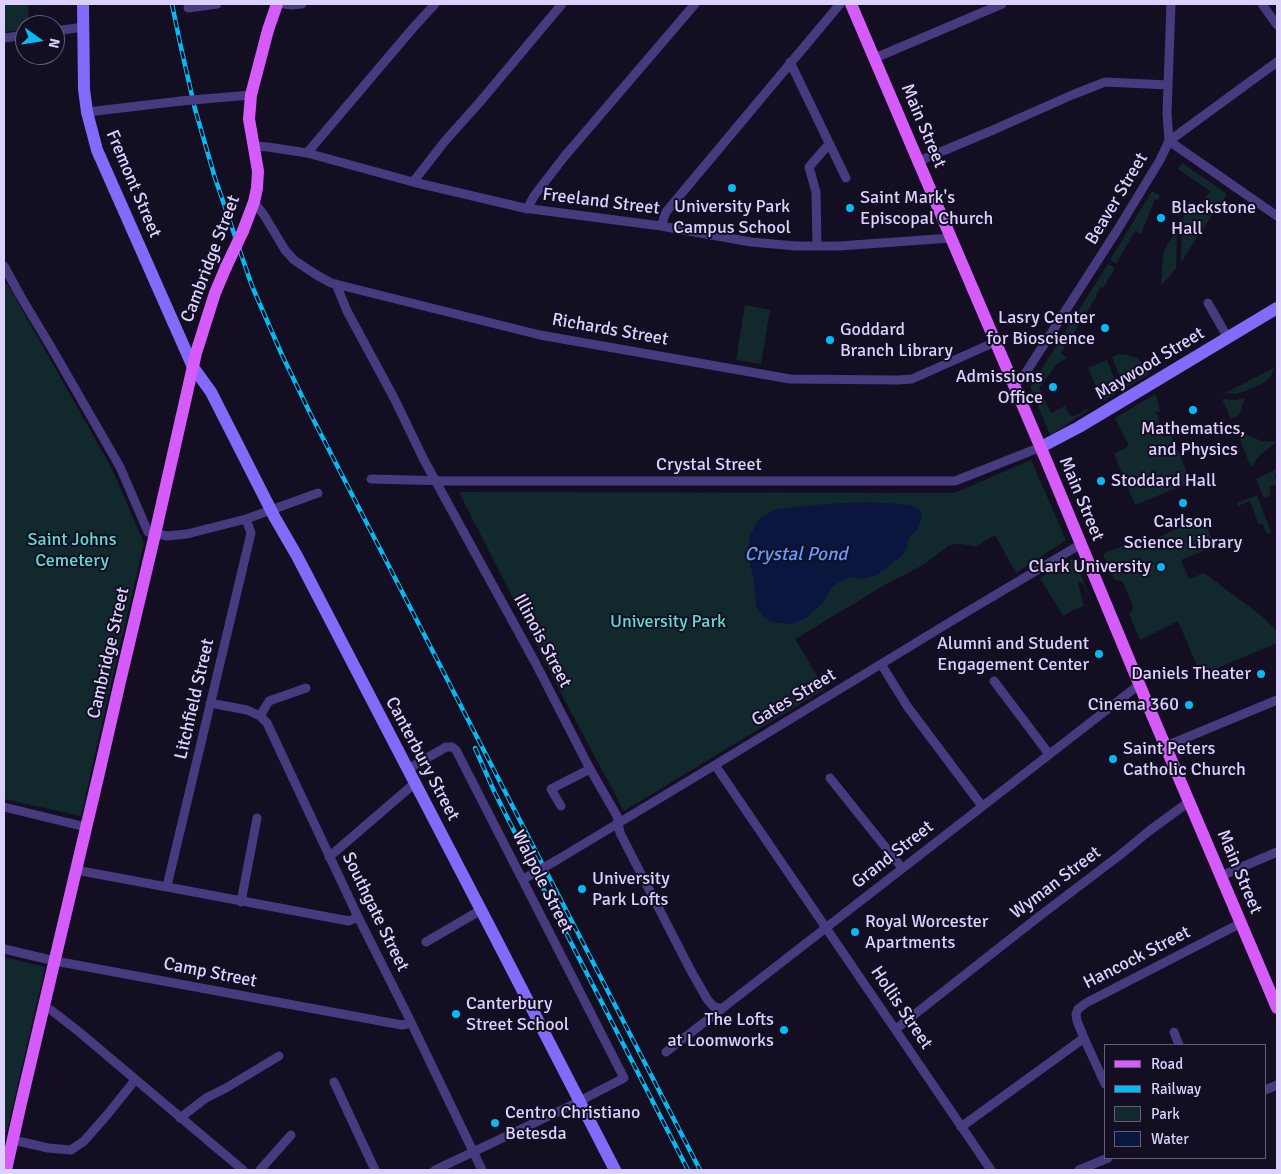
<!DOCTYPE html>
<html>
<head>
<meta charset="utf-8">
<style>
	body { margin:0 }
	#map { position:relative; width:1281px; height:1174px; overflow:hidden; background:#140e22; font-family:Signika,sans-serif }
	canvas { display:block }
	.frame { position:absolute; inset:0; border:5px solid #dcd0fe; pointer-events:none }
	.legend { position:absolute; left:1104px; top:1044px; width:162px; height:115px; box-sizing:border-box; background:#140e22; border:1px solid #645c7a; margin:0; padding:6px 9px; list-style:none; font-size:15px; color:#dcd0fe }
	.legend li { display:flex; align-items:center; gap:10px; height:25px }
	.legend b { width:25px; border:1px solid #645c7a }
	.north { position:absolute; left:15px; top:15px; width:50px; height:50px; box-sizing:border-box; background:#140e22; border:1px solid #645c7a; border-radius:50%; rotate:103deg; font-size:14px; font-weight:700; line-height:20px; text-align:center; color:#dcd0fe }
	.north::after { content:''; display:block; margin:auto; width:18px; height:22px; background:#07baf3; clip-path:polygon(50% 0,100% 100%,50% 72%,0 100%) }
</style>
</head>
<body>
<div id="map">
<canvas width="1281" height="1174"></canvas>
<div class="frame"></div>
<ul class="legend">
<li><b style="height:6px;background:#d55bfa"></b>Road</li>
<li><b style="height:6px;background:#07baf3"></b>Railway</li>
<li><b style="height:14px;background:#11292c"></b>Park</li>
<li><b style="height:14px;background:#0b163e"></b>Water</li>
</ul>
<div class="north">N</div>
</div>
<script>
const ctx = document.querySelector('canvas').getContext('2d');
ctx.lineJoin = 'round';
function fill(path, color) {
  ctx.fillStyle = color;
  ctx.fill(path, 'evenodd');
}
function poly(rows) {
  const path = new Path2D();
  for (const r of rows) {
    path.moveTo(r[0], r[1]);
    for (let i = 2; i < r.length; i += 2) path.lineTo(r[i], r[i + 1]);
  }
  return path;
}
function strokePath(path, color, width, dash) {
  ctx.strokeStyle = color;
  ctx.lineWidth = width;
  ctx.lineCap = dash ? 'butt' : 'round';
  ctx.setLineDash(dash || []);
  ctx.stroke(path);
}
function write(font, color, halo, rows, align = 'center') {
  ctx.font = font + ' Signika,sans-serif';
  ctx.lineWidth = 4;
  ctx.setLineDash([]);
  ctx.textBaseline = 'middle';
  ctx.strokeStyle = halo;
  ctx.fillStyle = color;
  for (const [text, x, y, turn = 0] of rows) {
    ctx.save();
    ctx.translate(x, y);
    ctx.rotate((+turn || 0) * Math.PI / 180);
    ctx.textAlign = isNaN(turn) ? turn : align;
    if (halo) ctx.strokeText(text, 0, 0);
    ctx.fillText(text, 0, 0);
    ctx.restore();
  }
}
const green = poly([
	[4,4,28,4,29,25,25,25,25,29,4,32],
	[1182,163,1227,194,1217,210,1214,212,1202,203,1210,191,1178,169],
	[1152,191,1160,196,1158,200,1155,199,1141,234,1135,231,1116,264,1110,260],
	[1190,201,1212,215,1181,262,1182,221],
	[1177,229,1176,268,1161,286,1163,255,1167,245],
	[1108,264,1115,268,1103,288,1101,287,1096,294,1097,296,1061,353,1067,358,1054,366,1054,368,1039,388,1051,413,1065,406,1069,414,1071,416,1074,416,1087,409,1089,410,1050,435,1030,387],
	[4,278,106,458,116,478,144,543,111,684,81,816,4,799],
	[745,305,770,310,761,364,736,360],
	[1119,354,1127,355,1137,358,1145,366,1149,374,1129,386,1123,384,1112,357],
	[1107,360,1118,388,1114,395,1103,401,1088,368],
	[1274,368,1271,376,1265,382,1246,391,1235,394,1225,393],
	[1156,394,1160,411,1154,413,1158,415,1163,437,1171,435,1191,482,1135,505,1114,454,1129,446,1115,418],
	[1245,398,1239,415,1231,419,1222,399,1235,400],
	[1246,434,1261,441,1277,442,1260,455,1251,467,1239,437],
	[1031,460,1066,540,1016,573,995,535,976,547,963,544,956,544,948,546,923,565,888,583,795,639,825,689,624,811,563,697,459,492,954,493],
	[1277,469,1277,473,1274,475,1277,484,1269,487,1271,495,1264,498,1256,479],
	[1255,496,1257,496,1271,532,1267,534,1263,524,1259,525,1250,501,1238,506,1237,503],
	[1199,519,1206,524,1213,541,1201,552,1181,560,1189,579,1204,573,1263,617,1277,631,1277,643,1206,673,1202,666,1198,668,1178,621,1140,640,1129,614,1132,612,1133,607,1124,584,1122,581,1115,580,1103,554,1127,544,1130,550],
	[1072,559,1077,565,1093,604,1082,582,1078,583,1084,606,1073,610,1063,616,1040,578],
	[4,957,45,967,4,1144]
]);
const water = poly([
	[872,502,912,505,921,511,922,518,917,530,909,538,904,554,875,576,863,579,852,577,843,580,833,586,823,603,806,618,792,624,771,622,763,616,756,607,754,581,748,556,750,536,758,520,775,509,825,504]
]);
const street = poly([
	[284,4,292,5,302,4],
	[1262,4,1277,25],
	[188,8,217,4],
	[55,31,84,27],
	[4,38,25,35],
	[875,58,1002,4],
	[790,62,846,178],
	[1277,62,1169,141,1277,216],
	[204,99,251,95],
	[87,112,181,101],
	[253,146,268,147,307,153,413,182,524,208,661,226,751,242,796,246,839,246,951,238],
	[307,153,413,28,435,4],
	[919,161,993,130,1072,95,1105,82,1168,85],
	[413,182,445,141,479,103,562,4],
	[254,202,264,215,285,250,294,260,315,274,331,283,540,335,790,379,898,380,912,379,995,342],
	[527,209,534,196,564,157,695,4],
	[661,226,666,212,840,4],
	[817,246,816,192,809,167,829,144],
	[4,266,21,297,51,347,120,467,148,532,167,536,187,534,246,519,318,493],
	[336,284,347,311,394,398,424,460,536,664,590,769,617,816,620,833,690,969,707,999,713,1006,722,1009],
	[1208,303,1228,338],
	[1014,385,1023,377,1118,229,1160,160,1169,141,1167,113,1171,4],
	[371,479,449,481,955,481,1041,447],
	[881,664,907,706,982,806],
	[994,681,1049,754],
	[210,703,247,710,260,716,267,723,358,917,407,1014,482,1170],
	[260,716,269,701,306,688],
	[1166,746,1277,700],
	[715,765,991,1170],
	[408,769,446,747,452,747,456,750,624,1078,572,1105,435,1170],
	[830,778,902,868],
	[561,806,551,789,590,769],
	[4,807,86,827],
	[329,857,415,783],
	[557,860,715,765,955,619,1081,544],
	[76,870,349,921,358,917],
	[1221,876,1277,852],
	[167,886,251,533,246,519],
	[241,902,257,818],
	[426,942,481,910],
	[4,949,55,961,239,995,402,1025,411,1023],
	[44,1008,51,1010,78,1031,243,1170],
	[896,1029,1037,918,1120,855,1149,831,1190,801],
	[1174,1032,1179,1045],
	[1084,1038,1105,1084],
	[666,1052,1140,684],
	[334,1082,375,1170],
	[1265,1090,1277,1085],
	[180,1118,206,1098,226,1088,279,1056],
	[961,1127,1084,1038,1077,1021,1076,1014,1078,1009,1086,1003,1241,923],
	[13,1140,48,1148,71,1150,84,1141,107,1115,135,1080],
	[260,1170,291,1135],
	[1079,1170,1108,1158]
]);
const secondary = poly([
	[83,4,84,89,87,112,97,150,193,367,211,392,275,518,297,556,494,935,615,1170],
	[1041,447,1079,427,1277,308]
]);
const primary = poly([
	[851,4,1046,460,1150,710,1277,1008],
	[243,231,254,202,257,188,258,171,249,119,251,95,268,30,277,4],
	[6,1170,21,1103,99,773,119,686,155,534,196,353,215,293,226,267]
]);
const rail = poly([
	[172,4,180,43,195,109,215,178,252,286,282,355,310,413,700,1170],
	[475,748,494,791,528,859,688,1170]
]);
const streetBridge = poly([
	[181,101,204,99],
	[527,877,557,860]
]);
const primaryBridge = poly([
	[226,267,243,231]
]);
const markers = [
	[732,188,5,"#07baf3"],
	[850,208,5,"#07baf3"],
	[1161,218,5,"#07baf3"],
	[1105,328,5,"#07baf3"],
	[830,340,5,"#07baf3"],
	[1053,387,5,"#07baf3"],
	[1193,410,5,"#07baf3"],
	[1101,481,5,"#07baf3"],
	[1183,503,5,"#07baf3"],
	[1161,567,5,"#07baf3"],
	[1099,654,5,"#07baf3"],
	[1261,674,5,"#07baf3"],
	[1189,705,5,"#07baf3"],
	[1113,759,5,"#07baf3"],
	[582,889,5,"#07baf3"],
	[855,932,5,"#07baf3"],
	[456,1014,5,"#07baf3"],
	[784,1030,5,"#07baf3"],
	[495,1123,5,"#07baf3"]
];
const streetNames = [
	["Main Street",923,126,67],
	["Fremont Street",133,184,67],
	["Beaver Street",1117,199,-59],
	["Freeland Street",601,202,7],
	["Cambridge Street",211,259,-69],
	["Richards Street",610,330,10],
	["Maywood Street",1150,364,-31],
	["Crystal Street",709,465],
	["Main Street",1081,499,67],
	["Illinois Street",542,641,62],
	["Cambridge Street",109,653,-77],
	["Gates Street",794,698,-31],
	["Litchfield Street",195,699,-77],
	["Canterbury Street",422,759,62],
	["Grand Street",893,855,-38],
	["Main Street",1239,872,67],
	["Walpole Street",542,882,63],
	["Wyman Street",1056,883,-37],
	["Southgate Street",375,912,64],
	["Hancock Street",1137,958,-27],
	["Camp Street",210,973,11],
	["Hollis Street",901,1008,56]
];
const poiNames = [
	["Saint Mark's",860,198],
	["Episcopal Church",860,219],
	["University Park",732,207,"center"],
	["Campus School",732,228,"center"],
	["Blackstone",1171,208],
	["Hall",1171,229],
	["Lasry Center",1095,318,"right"],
	["for Bioscience",1095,339,"right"],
	["Goddard",840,330],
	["Branch Library",840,351],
	["Admissions",1043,377,"right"],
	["Office",1043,398,"right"],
	["Mathematics,",1193,429,"center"],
	["and Physics",1193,450,"center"],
	["Stoddard Hall",1111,481],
	["Carlson",1183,522,"center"],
	["Science Library",1183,543,"center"],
	["Clark University",1151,567,"right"],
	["Alumni and Student",1089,644,"right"],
	["Engagement Center",1089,665,"right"],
	["Daniels Theater",1251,674,"right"],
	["Cinema 360",1179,705,"right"],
	["Saint Peters",1123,749],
	["Catholic Church",1123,770],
	["University",592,879],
	["Park Lofts",592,900],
	["Royal Worcester",865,922],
	["Apartments",865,943],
	["Canterbury",466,1004],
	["Street School",466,1025],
	["The Lofts",774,1020,"right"],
	["at Loomworks",774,1041,"right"],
	["Centro Christiano",505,1113],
	["Betesda",505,1134]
];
const parkNames = [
	["Saint Johns",72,540],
	["Cemetery",72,561],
	["University Park",668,622]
];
const waterNames = [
	["Crystal Pond",796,555]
];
fill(green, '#11292c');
fill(water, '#0b163e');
strokePath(street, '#473a7f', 9);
strokePath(secondary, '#826afb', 12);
strokePath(primary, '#d55bfa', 12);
strokePath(rail, '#07baf3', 4.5);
strokePath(rail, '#140e22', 2.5, [8]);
strokePath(streetBridge, '#473a7f', 9);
strokePath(primaryBridge, '#d55bfa', 12);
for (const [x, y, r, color] of markers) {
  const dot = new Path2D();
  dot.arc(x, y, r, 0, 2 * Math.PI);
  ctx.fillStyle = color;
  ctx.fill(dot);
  strokePath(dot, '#140e22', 2);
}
write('18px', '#dcd0fe', '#140e22', streetNames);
write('18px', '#dcd0fe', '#140e22', poiNames, 'left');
write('18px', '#5edcce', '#140e22', parkNames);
write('italic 19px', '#619efb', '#140e22', waterNames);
</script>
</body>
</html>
